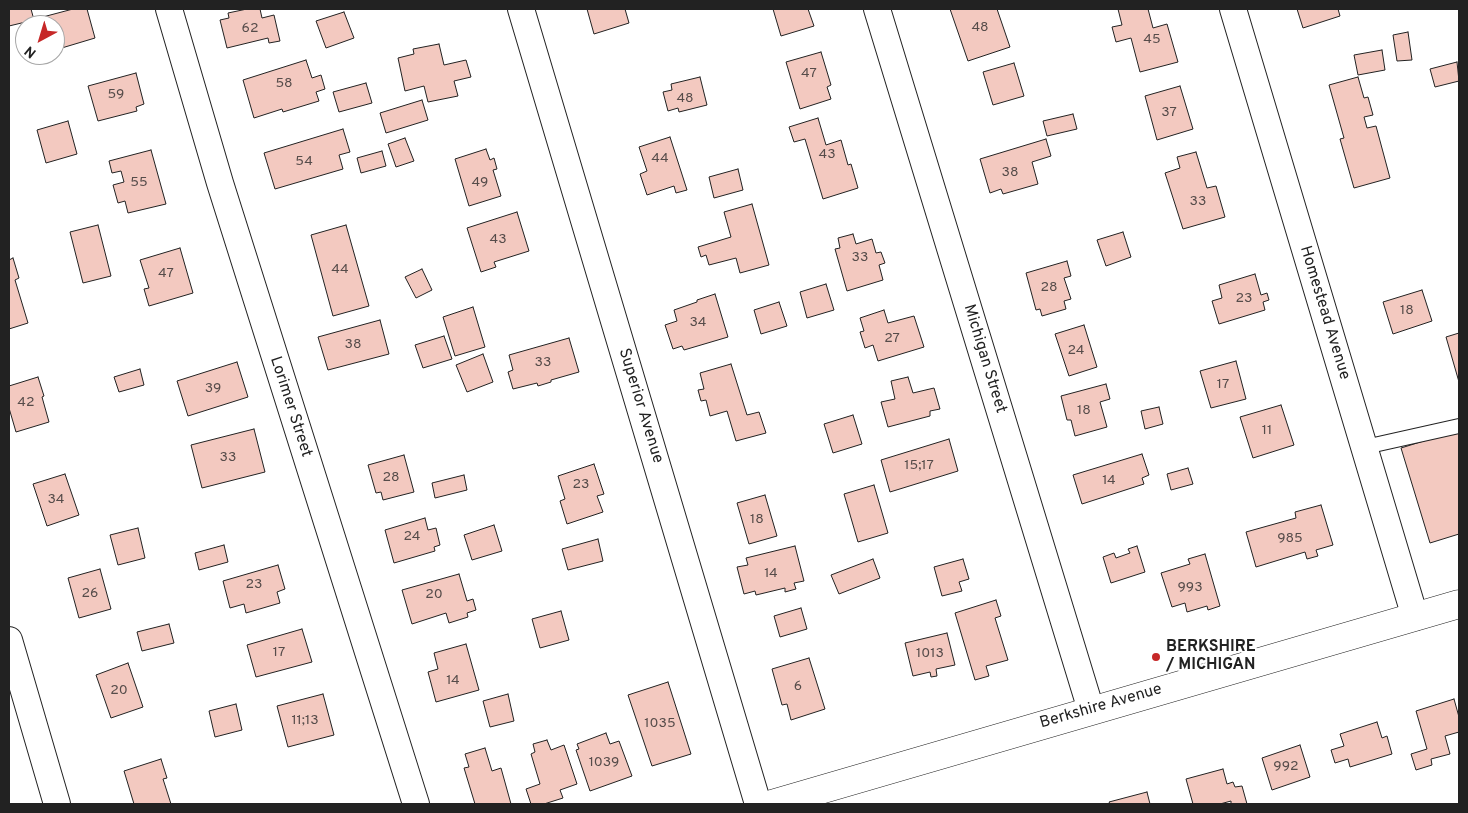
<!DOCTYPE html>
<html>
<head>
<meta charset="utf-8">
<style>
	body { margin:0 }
	#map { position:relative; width:1468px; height:813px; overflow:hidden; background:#fff; font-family:Overpass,sans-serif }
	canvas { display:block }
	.frame { position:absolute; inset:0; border:10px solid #222; pointer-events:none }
	.north { position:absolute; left:15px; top:15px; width:50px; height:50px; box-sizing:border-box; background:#fff; border:1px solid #a7a7a7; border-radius:50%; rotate:219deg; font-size:14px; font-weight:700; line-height:20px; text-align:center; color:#222 }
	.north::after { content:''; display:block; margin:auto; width:18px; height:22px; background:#c62828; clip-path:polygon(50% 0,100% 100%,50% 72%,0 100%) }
</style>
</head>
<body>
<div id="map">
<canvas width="1468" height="813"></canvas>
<div class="frame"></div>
<div class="north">N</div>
</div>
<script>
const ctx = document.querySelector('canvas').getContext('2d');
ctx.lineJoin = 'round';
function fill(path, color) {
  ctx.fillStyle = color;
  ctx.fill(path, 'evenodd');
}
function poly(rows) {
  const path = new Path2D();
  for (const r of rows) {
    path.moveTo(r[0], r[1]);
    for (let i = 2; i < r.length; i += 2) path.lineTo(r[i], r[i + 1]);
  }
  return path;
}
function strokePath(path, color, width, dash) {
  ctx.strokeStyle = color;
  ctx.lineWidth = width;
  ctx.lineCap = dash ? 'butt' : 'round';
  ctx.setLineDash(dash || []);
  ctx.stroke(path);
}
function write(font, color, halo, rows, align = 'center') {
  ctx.font = font + ' Overpass,sans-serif';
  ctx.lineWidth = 4;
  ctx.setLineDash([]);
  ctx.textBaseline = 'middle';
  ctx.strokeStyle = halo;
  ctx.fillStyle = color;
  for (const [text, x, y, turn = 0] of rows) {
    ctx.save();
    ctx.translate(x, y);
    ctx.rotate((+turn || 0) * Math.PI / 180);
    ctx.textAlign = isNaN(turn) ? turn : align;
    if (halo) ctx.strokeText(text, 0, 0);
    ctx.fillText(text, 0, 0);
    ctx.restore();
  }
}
const building = poly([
	[9,9,31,9,34,20,9,26,9,9],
	[73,9,87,9,95,38,55,50,55,25,41,25,39,18,73,9],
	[247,9,260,9,262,18,274,15,280,41,269,43,268,38,227,48,220,20,229,18,228,13,247,9],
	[587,9,625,9,629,23,594,34,587,9],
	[773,9,808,9,814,26,781,36,773,9],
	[950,9,997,9,1010,47,968,61,950,9],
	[1118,9,1148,9,1153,28,1167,24,1178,62,1140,72,1131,38,1116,42,1112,27,1122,25,1118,9],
	[1297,9,1338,9,1340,16,1303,28,1297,9],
	[344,12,354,38,326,48,316,21,344,12],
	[1408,32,1412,60,1397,61,1393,35,1408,32],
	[439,44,444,65,466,60,471,77,454,81,458,96,428,102,424,86,405,91,398,58,414,54,413,49,439,44],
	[1382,50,1385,70,1358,75,1354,55,1382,50],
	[821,52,831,85,827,87,831,99,800,109,786,62,821,52],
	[306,60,312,78,321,75,325,89,316,92,319,101,283,112,282,109,254,118,243,80,306,60],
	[1457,62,1459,81,1435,87,1430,69,1457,62],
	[1014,63,1024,96,993,105,983,72,1014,63],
	[136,73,144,104,136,107,137,111,98,121,88,86,136,73],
	[700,77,707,105,679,112,678,108,668,111,663,92,672,90,671,84,700,77],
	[1358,77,1364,98,1368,97,1373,115,1364,117,1367,128,1376,126,1390,178,1354,188,1340,139,1344,138,1329,85,1358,77],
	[366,83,372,103,339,112,333,92,366,83],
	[1180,86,1193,129,1157,140,1145,96,1180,86],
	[422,100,428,120,386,133,380,113,422,100],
	[1073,114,1077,129,1047,136,1043,121,1073,114],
	[818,118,826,145,841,140,848,165,851,164,858,188,823,199,805,139,794,142,789,127,818,118],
	[68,121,77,154,46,163,37,130,68,121],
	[343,129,350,152,339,155,343,169,275,189,264,153,343,129],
	[670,137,687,190,676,193,674,186,647,195,640,174,647,171,639,147,670,137],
	[405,138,414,161,396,167,388,144,405,138],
	[1046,139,1051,156,1032,162,1038,184,1003,194,1001,189,990,193,980,159,1046,139],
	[486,149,490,160,494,158,497,169,493,170,501,196,469,206,455,159,486,149],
	[151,150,166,204,128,213,125,201,118,203,113,185,124,182,121,171,112,173,109,161,151,150],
	[382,151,386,166,361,173,357,158,382,151],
	[1196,152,1207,188,1216,186,1225,217,1183,229,1165,173,1180,168,1177,157,1196,152],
	[738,169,743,190,714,198,709,177,738,169],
	[752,204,769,265,740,273,736,258,709,265,706,255,701,257,698,247,731,237,724,212,752,204],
	[517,212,529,251,494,262,496,267,481,272,467,228,517,212],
	[98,225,111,276,83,283,70,232,98,225],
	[346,225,369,306,333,316,311,235,346,225],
	[1123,232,1131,257,1106,266,1097,240,1123,232],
	[853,234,856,244,872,239,876,253,881,252,885,263,879,265,883,280,847,291,835,249,840,248,838,238,853,234],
	[180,248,193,293,149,306,144,289,149,288,140,260,180,248],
	[13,258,19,278,15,280,28,323,9,329,9,260,13,258],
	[1067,261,1071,276,1064,278,1071,299,1064,301,1066,309,1042,316,1040,309,1036,310,1026,273,1067,261],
	[422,269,432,290,416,298,405,277,422,269],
	[1255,274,1261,295,1267,293,1269,300,1263,302,1265,310,1219,324,1212,301,1222,298,1219,285,1255,274],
	[826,284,834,310,807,318,800,292,826,284],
	[1422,290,1432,321,1393,334,1383,302,1422,290],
	[715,294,728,337,684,350,682,346,673,349,665,325,677,321,674,310,697,302,697,300,715,294],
	[779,302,787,326,761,334,754,310,779,302],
	[473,307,485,347,455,356,443,317,473,307],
	[884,310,888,323,914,316,924,347,878,361,873,345,865,348,860,332,864,331,860,318,884,310],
	[380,320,389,354,328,370,318,337,380,320],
	[1084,325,1097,367,1069,376,1055,334,1084,325],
	[1459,333,1459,382,1446,337,1459,333],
	[444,336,452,359,423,368,415,345,444,336],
	[569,338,579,372,551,380,551,382,538,386,537,383,513,389,508,372,513,370,509,355,569,338],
	[483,354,493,382,467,392,456,365,483,354],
	[1236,361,1246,399,1211,408,1200,371,1236,361],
	[237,362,248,397,188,416,177,381,237,362],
	[731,364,747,415,759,412,766,433,736,441,727,411,710,416,706,400,701,401,698,390,704,389,700,373,731,364],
	[140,369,144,385,119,392,114,377,140,369],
	[38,377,44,396,42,397,49,422,16,432,9,408,9,386,38,377],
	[908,377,913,393,934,388,940,409,930,411,930,416,888,427,881,402,895,399,891,381,908,377],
	[1106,384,1110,399,1100,402,1107,427,1075,436,1071,420,1067,420,1061,396,1106,384],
	[1281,405,1294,445,1253,458,1240,417,1281,405],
	[1159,407,1163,424,1145,429,1141,411,1159,407],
	[853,415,862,444,833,453,824,424,853,415],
	[254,429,265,472,202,488,191,445,254,429],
	[1459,430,1459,534,1430,543,1401,448,1459,430],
	[949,439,958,471,890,492,881,460,949,439],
	[1142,454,1149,475,1142,478,1144,484,1082,504,1073,475,1142,454],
	[404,455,414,492,383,500,381,492,376,493,368,465,404,455],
	[594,464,604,494,597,496,603,512,567,524,560,501,565,499,558,476,594,464],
	[1188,468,1193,484,1171,490,1167,474,1188,468],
	[65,474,79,515,47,526,33,484,65,474],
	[464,475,467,490,435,498,432,483,464,475],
	[874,485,888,533,858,542,844,494,874,485],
	[765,495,777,536,749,544,737,503,765,495],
	[1321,505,1333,545,1316,550,1318,556,1307,559,1305,552,1256,567,1246,532,1296,518,1295,512,1321,505],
	[425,518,428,530,436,528,440,545,434,547,435,551,394,563,385,530,425,518],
	[494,525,502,551,472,560,464,535,494,525],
	[138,528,145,558,118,565,110,535,138,528],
	[598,539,603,561,568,570,562,549,598,539],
	[224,545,228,562,199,570,195,553,224,545],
	[795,546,804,581,794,583,796,589,785,592,785,588,756,595,755,591,744,594,737,567,748,565,746,558,795,546],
	[1137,546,1145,572,1111,583,1103,557,1114,553,1116,558,1130,553,1128,549,1137,546],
	[1205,554,1220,606,1208,610,1207,606,1187,612,1185,603,1172,607,1161,573,1190,564,1188,559,1205,554],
	[873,559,880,578,839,594,831,575,873,559],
	[963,559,969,579,959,582,962,591,942,596,934,567,963,559],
	[278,565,285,589,277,592,280,603,246,613,244,604,230,608,223,581,278,565],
	[100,569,111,609,79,618,68,578,100,569],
	[459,574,467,601,473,599,476,610,467,613,468,617,449,623,446,613,412,624,402,590,459,574],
	[996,600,1001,616,995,618,1008,660,986,666,989,676,975,680,955,613,996,600],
	[801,608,807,629,780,637,774,616,801,608],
	[561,611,569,640,540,648,532,619,561,611],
	[169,624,174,643,142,651,137,632,169,624],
	[302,629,312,662,256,677,247,645,302,629],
	[947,633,955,665,936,669,937,676,931,677,930,672,913,676,905,643,947,633],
	[466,644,479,690,436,702,428,672,438,669,434,653,466,644],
	[809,658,825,709,791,720,787,704,782,705,772,669,809,658],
	[128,663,143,707,111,718,96,675,128,663],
	[668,682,691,754,652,766,628,695,668,682],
	[323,694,334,735,288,747,277,706,323,694],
	[508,694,514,721,490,727,483,701,508,694],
	[1454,699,1459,717,1459,732,1445,736,1450,754,1431,759,1432,765,1416,770,1411,754,1427,749,1416,711,1454,699],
	[236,704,242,730,215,737,209,711,236,704],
	[1377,722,1382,738,1387,736,1392,754,1350,767,1348,759,1335,763,1331,750,1344,746,1340,734,1377,722],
	[606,733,610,744,619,741,632,776,590,791,576,750,579,749,577,744,606,733],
	[547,740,551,750,564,745,577,784,560,790,563,798,544,804,531,804,526,789,540,784,531,754,535,752,533,744,547,740],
	[1300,745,1310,777,1272,790,1262,758,1300,745],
	[485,748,492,771,501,768,511,804,475,804,464,768,469,767,465,754,485,748],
	[161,759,167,778,163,779,171,804,134,804,124,771,161,759],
	[1223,769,1227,784,1233,782,1235,787,1242,786,1247,804,1231,804,1231,801,1220,804,1193,804,1186,779,1223,769],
	[1147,792,1150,804,1110,804,1109,802,1147,792]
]);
const lane = poly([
	[1365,447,1459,426]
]);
const street = poly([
	[169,9,220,183,416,804],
	[521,9,758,804],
	[877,9,1091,710],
	[1233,9,1415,617],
	[9,640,57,804]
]);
const secondary = poly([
	[772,804,1459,604]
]);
const markers = [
	[1156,657,5,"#c62828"]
];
const numberNames = [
	["48",980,28],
	["62",250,29],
	["45",1152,40],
	["47",809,74],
	["58",284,84],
	["59",116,95],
	["48",685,99],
	["37",1169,113],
	["43",827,155],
	["44",660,159],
	["54",304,162],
	["38",1010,173],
	["55",139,183],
	["49",480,183],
	["33",1198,202],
	["43",498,240],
	["33",860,258],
	["44",340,270],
	["47",166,274],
	["28",1049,288],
	["23",1244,299],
	["18",1407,311],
	["34",698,323],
	["27",892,339],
	["38",353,345],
	["24",1076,351],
	["33",543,363],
	["17",1223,385],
	["39",213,389],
	["42",26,403],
	["18",1084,411],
	["11",1267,431],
	["33",228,458],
	["15;17",919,466],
	["28",391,478],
	["14",1109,481],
	["23",581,485],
	["34",56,500],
	["18",757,520],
	["24",412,537],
	["985",1290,539],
	["14",771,574],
	["23",254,585],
	["993",1190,588],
	["26",90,594],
	["20",434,595],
	["17",279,653],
	["1013",930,654],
	["14",453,681],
	["6",798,687],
	["20",119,691],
	["11;13",305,721],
	["1035",660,724],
	["1039",604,763],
	["992",1286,767]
];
const streetNames = [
	["Homestead Avenue",1324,313,73],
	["Michigan Street",984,359,73],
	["Superior Avenue",640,406,73],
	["Lorimer Street",290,407,72],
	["Berkshire Avenue",1101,707,-16]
];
const poiNames = [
	["BERKSHIRE",1166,648],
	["/ MICHIGAN",1166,666]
];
fill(building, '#f3c9c0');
strokePath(building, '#222', 1);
strokePath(lane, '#222', 16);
strokePath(street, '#222', 28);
strokePath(secondary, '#222', 29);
strokePath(lane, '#fff', 14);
strokePath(street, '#fff', 26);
strokePath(secondary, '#fff', 28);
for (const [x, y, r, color] of markers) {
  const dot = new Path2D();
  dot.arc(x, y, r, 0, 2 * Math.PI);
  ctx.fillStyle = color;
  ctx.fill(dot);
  strokePath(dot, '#fff', 2);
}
write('14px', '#564c4a', null, numberNames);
write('16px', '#222', '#fff', streetNames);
write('bold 16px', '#222', '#fff', poiNames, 'left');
</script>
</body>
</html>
